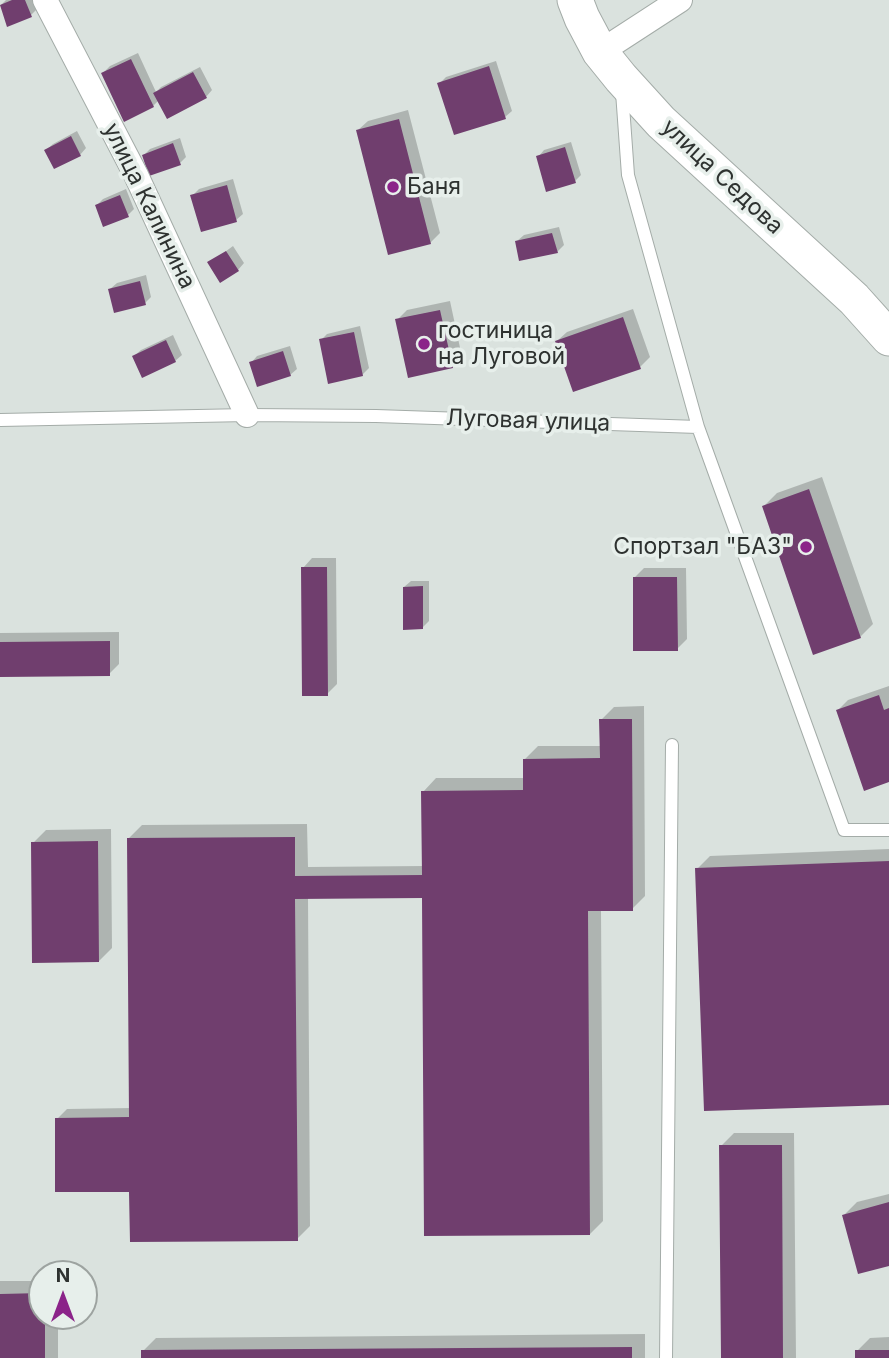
<!DOCTYPE html>
<html>
<head>
<meta charset="utf-8">
<style>
	body { margin:0 }
	#map { position:relative; width:889px; height:1358px; overflow:hidden; background:#dae2de; font-family:Inter,sans-serif }
	canvas { display:block }
	.north { position:absolute; left:28px; top:1260px; width:70px; height:70px; box-sizing:border-box; background:#e7efeb; border:2px solid #9da3a0; border-radius:50%; rotate:0deg; font-size:19px; font-weight:700; line-height:28px; text-align:center; color:#2e3230 }
	.north::after { content:''; display:block; margin:auto; width:24px; height:32px; background:#8b2389; clip-path:polygon(50% 0,100% 100%,50% 72%,0 100%) }
</style>
</head>
<body>
<div id="map">
<canvas width="889" height="1358"></canvas>
<div class="north">N</div>
</div>
<script>
const ctx = document.querySelector('canvas').getContext('2d');
ctx.lineJoin = 'round';
function fill(path, color) {
  ctx.fillStyle = color;
  ctx.fill(path, 'evenodd');
}
function poly(rows) {
  const path = new Path2D();
  for (const r of rows) {
    path.moveTo(r[0], r[1]);
    for (let i = 2; i < r.length; i += 2) path.lineTo(r[i], r[i + 1]);
  }
  return path;
}
function strokePath(path, color, width, dash) {
  ctx.strokeStyle = color;
  ctx.lineWidth = width;
  ctx.lineCap = dash ? 'butt' : 'round';
  ctx.setLineDash(dash || []);
  ctx.stroke(path);
}
function write(font, color, halo, rows, align = 'center') {
  ctx.font = font + ' Inter,sans-serif';
  ctx.lineWidth = 7;
  ctx.setLineDash([]);
  ctx.textBaseline = 'middle';
  ctx.strokeStyle = halo;
  ctx.fillStyle = color;
  for (const [text, x, y, turn = 0] of rows) {
    ctx.save();
    ctx.translate(x, y);
    ctx.rotate((+turn || 0) * Math.PI / 180);
    ctx.textAlign = isNaN(turn) ? turn : align;
    if (halo) ctx.strokeText(text, 0, 0);
    ctx.fillText(text, 0, 0);
    ctx.restore();
  }
}
const shadow = poly([
	[6,0,33,0,37,9,31,15,0,6],
	[138,53,156,92,161,87,200,67,212,90,206,97,159,100,153,106,103,73,110,66],
	[496,61,512,111,505,117,439,84,446,77],
	[408,110,440,233,430,243,358,130,368,121],
	[77,131,86,148,80,155,46,150,53,144],
	[180,138,186,157,180,163,144,155,150,149],
	[571,142,581,175,575,181,538,157,544,150],
	[233,179,243,214,236,220,192,196,199,189],
	[126,189,134,209,128,215,97,205,103,199],
	[559,227,564,245,557,252,517,241,524,235],
	[233,246,244,263,238,270,210,263],
	[146,275,151,297,145,303,110,289,117,283],
	[450,301,462,357,452,367,397,320,407,310],
	[633,309,650,357,640,367,574,390,557,341,567,332],
	[360,326,369,368,362,375,321,340,327,334],
	[173,335,182,355,175,361,134,356,141,350],
	[290,346,297,369,290,375,251,363,257,356],
	[822,477,873,624,860,637,764,506,777,493],
	[312,558,336,558,337,684,327,694,303,568],
	[644,568,686,568,687,639,677,649,634,578],
	[411,581,429,581,429,621,422,628,404,587],
	[119,632,119,664,109,674,0,675,0,633],
	[889,686,889,780,838,710,848,700],
	[644,706,645,896,632,909,601,910,603,1221,590,1234,423,896,308,897,310,1226,297,1239,131,1188,57,1119,67,1109,131,1108,129,838,142,825,307,824,308,867,423,866,423,792,436,778,525,778,525,759,538,746,601,746,601,720,614,707],
	[111,829,112,948,99,961,33,843,46,830],
	[889,849,889,1103,697,869,710,856],
	[734,1133,794,1133,796,1358,723,1358,721,1146],
	[889,1194,889,1264,844,1215,857,1202],
	[0,1281,42,1281,42,1316,58,1316,58,1358,0,1358],
	[645,1334,645,1358,143,1358,143,1351,156,1338],
	[889,1337,889,1358,857,1358,857,1351,870,1338]
]);
const building = poly([
	[12,0,25,0,32,17,7,27,0,5],
	[131,59,154,107,124,122,101,73],
	[489,66,506,119,454,135,437,83],
	[193,72,207,98,167,119,153,93],
	[399,119,431,244,388,255,356,130],
	[71,136,81,156,54,169,44,150],
	[173,143,181,165,149,176,142,155],
	[565,147,576,183,546,192,536,156],
	[227,185,237,222,201,232,190,195],
	[120,195,129,217,103,227,95,205],
	[552,233,558,253,519,261,515,241],
	[226,251,239,271,220,283,207,262],
	[140,281,146,305,114,313,108,289],
	[440,310,453,368,408,378,395,319],
	[623,317,641,369,573,392,555,341],
	[354,332,363,376,328,384,319,339],
	[166,340,176,362,142,378,132,356],
	[283,351,291,376,257,387,249,362],
	[809,489,861,638,813,655,762,506],
	[301,567,327,567,328,696,302,696],
	[633,577,677,577,678,651,633,651],
	[423,586,423,629,403,630,403,587],
	[110,641,110,676,0,677,0,642],
	[879,695,884,710,889,708,889,782,864,791,836,710],
	[599,719,632,719,633,911,588,911,590,1235,424,1236,422,898,295,899,298,1241,130,1242,129,1192,55,1192,55,1118,129,1117,127,838,295,837,295,876,422,875,421,791,523,790,523,759,600,758],
	[98,841,99,962,32,963,31,842],
	[889,861,889,1105,704,1111,695,868],
	[719,1145,782,1145,783,1358,721,1358],
	[889,1202,889,1266,858,1274,842,1215],
	[42,1293,42,1316,45,1316,45,1358,0,1358,0,1294],
	[632,1347,632,1358,141,1358,141,1350],
	[855,1350,889,1350,889,1358,855,1358]
]);
const service = poly([
	[0,420,247,415,376,416,698,427,628,175,622,92],
	[698,427,844,830,889,830],
	[666,1358,672,745]
]);
const minor = poly([
	[45,0,136,175,247,415],
	[600,52,680,0]
]);
const secondary = poly([
	[575,0,582,18,600,52,621,78,661,122,854,299,889,338]
]);
const markers = [
	[393,187,7,"#8b2389"],
	[424,344,7,"#8b2389"],
	[806,547,7,"#8b2389"]
];
const streetNames = [
	["улица Седова",722,177,43],
	["улица Калинина",149,206,64],
	["Луговая улица",528,421,2]
];
const poiNames = [
	["Баня",407,187],
	["гостиница",438,331],
	["на Луговой",438,357],
	["Спортзал \"БАЗ\"",792,547,"right"]
];
fill(shadow, '#0003');
fill(building, '#703e6e');
strokePath(service, '#a4aca8', 14);
strokePath(minor, '#a4aca8', 26);
strokePath(secondary, '#a4aca8', 37);
strokePath(service, '#fff', 12);
strokePath(minor, '#fff', 24);
strokePath(secondary, '#fff', 35);
for (const [x, y, r, color] of markers) {
  const dot = new Path2D();
  dot.arc(x, y, r, 0, 2 * Math.PI);
  ctx.fillStyle = color;
  ctx.fill(dot);
  strokePath(dot, '#e7efeb', 2.5);
}
write('23px', '#2e3230', '#e7efeb', streetNames);
write('23px', '#2e3230', '#e7efeb', poiNames, 'left');
</script>
</body>
</html>
